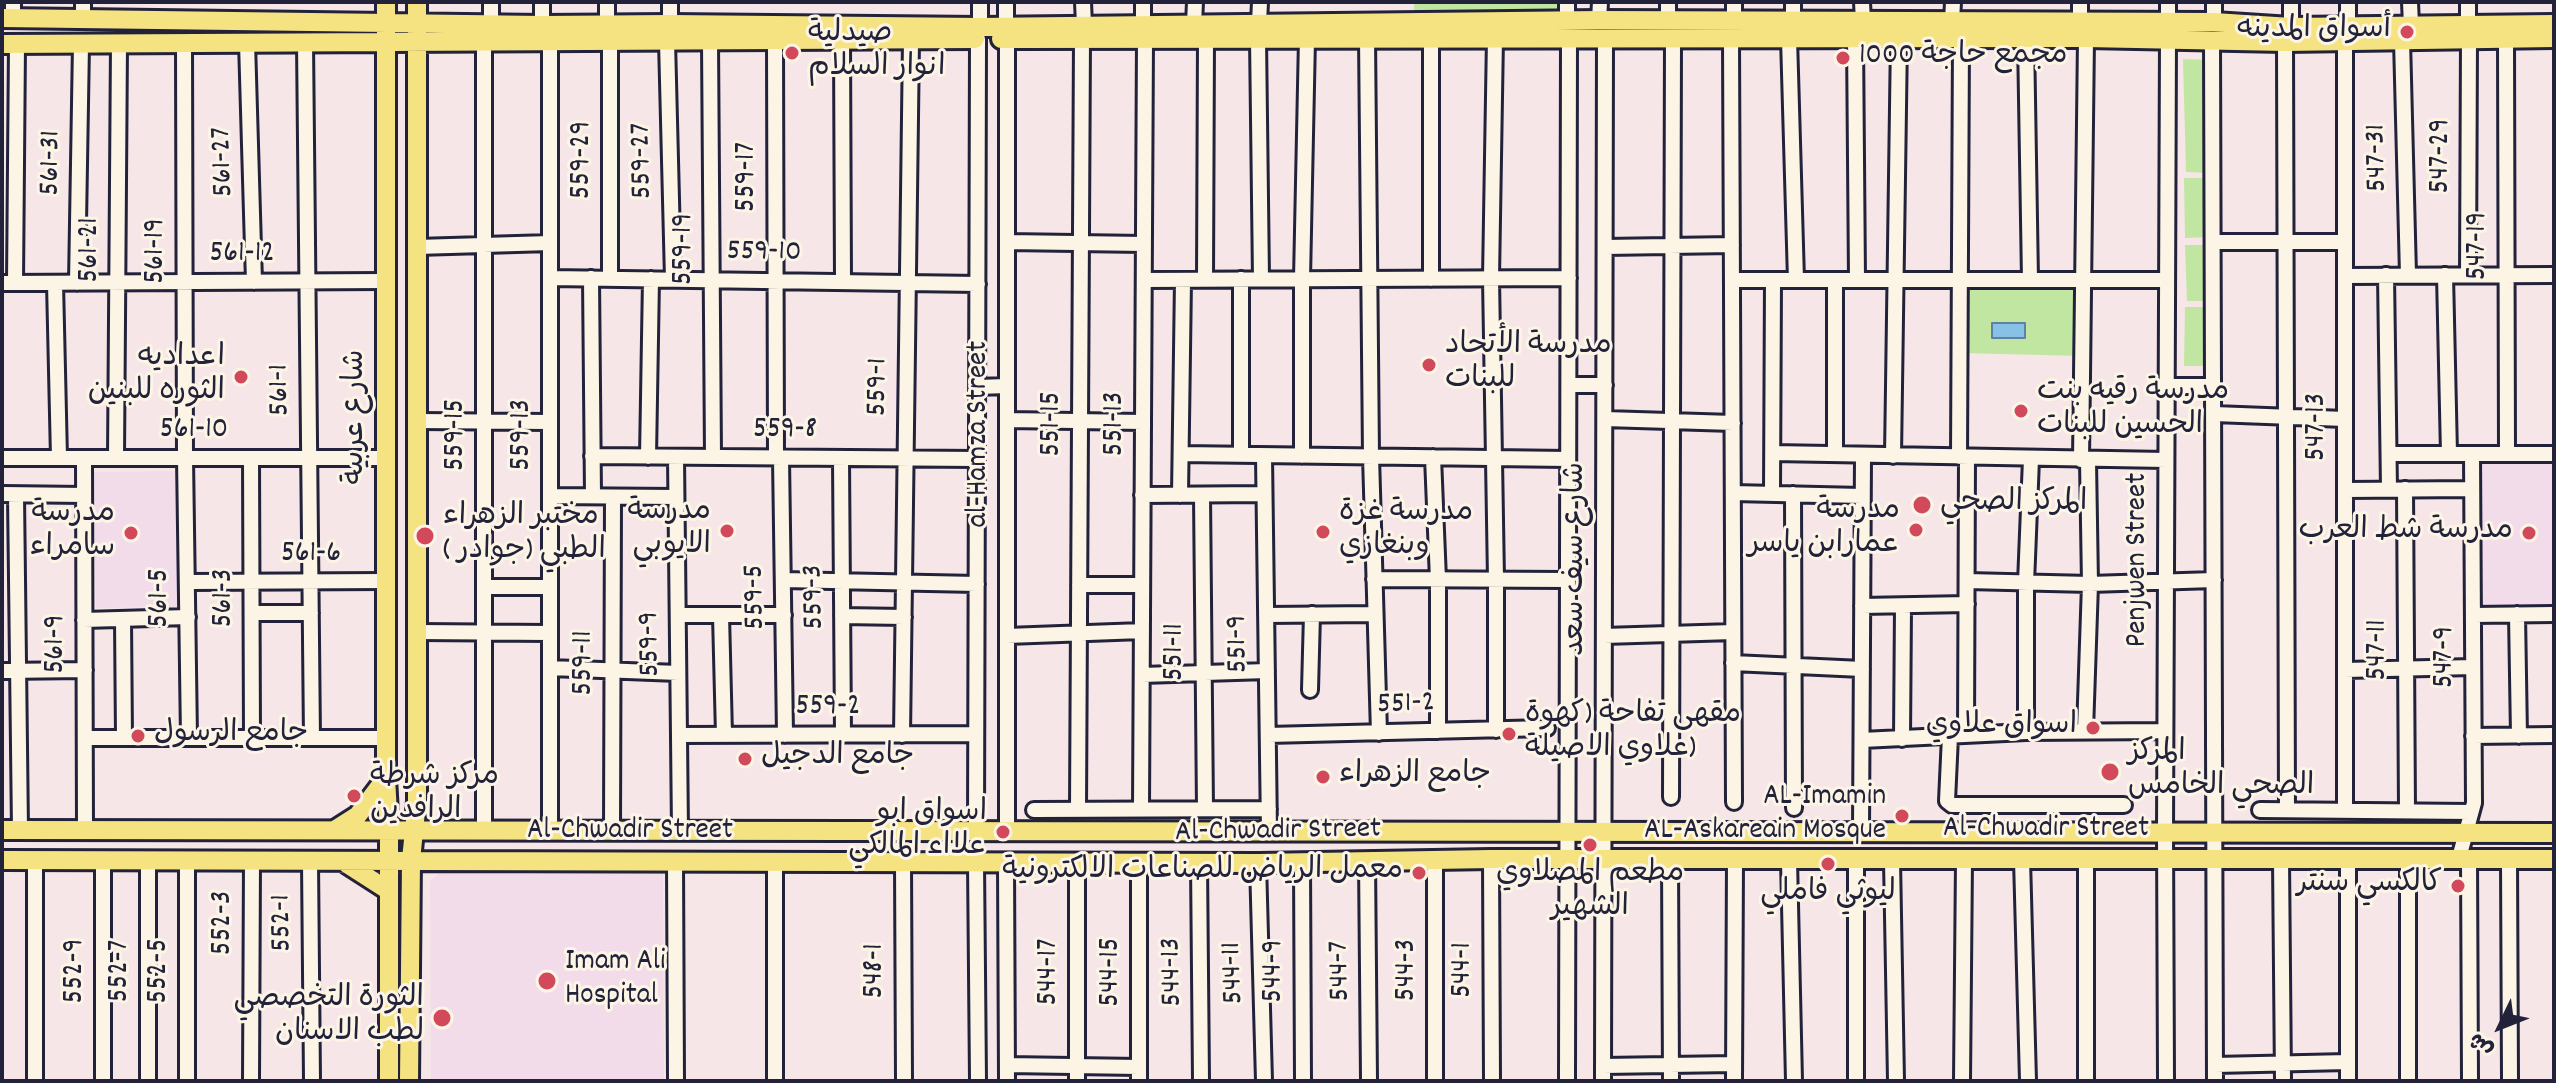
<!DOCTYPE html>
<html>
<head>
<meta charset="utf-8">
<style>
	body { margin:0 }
	#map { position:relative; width:2556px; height:1083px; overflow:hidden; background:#f6e6e8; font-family:Dekko,"Playpen Sans Arabic",sans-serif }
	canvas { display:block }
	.frame { position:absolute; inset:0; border:4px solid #22223b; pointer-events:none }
	.north { position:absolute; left:2460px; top:987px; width:80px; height:80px; -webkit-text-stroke:6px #fcf5e5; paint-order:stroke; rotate:227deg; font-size:22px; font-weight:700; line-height:32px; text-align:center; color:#22223b }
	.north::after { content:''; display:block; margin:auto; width:28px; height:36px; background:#22223b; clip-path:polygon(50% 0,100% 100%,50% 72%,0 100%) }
</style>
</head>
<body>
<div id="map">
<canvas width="2556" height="1083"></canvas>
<div class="frame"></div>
<div class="north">ش</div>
</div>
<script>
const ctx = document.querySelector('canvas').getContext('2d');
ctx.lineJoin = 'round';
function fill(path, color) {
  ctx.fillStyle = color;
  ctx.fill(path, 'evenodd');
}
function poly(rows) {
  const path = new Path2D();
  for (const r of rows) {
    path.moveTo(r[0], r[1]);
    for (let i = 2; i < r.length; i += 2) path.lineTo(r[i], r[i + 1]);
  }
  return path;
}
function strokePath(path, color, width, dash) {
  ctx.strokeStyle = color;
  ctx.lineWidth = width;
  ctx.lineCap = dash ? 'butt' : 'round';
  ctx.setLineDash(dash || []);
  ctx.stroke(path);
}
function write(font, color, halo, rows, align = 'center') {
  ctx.font = font + ' Dekko,"Playpen Sans Arabic",sans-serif';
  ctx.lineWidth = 6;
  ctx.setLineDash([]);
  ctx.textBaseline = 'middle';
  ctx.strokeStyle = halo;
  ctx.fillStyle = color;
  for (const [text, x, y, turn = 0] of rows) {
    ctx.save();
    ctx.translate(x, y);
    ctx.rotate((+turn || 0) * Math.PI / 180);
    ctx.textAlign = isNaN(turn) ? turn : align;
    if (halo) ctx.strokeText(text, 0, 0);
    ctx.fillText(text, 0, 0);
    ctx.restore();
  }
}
const built = poly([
	[2481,463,2554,463,2554,607,2483,608],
	[179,471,182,607,96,608,93,472],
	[445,868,663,868,664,1081,431,1081,430,881]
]);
const green = poly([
	[1414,2,1561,2,1561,14,1414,13],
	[2183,59,2211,60,2210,173,2186,172],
	[2184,178,2210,178,2210,237,2185,238],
	[2185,245,2209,245,2210,301,2187,301],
	[1962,280,2085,281,2083,356,1961,353],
	[2185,307,2210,307,2210,366,2184,366]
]);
const water = poly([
	[1992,323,2025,323,2025,338,1992,338,1992,323]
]);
const minor = poly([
	[491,2,491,24],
	[980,2,980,27],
	[1083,2,1084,25],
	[1143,2,1143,24],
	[1734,2,1734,22],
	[1862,2,1863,22],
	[2214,2,2214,22],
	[2291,2,2291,27],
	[2348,2,2348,26],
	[2410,2,2411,25],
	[13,18,13,2],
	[83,20,83,2],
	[1599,20,1600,2],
	[1668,20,1668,2],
	[1567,21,1567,2],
	[1793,21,1793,2],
	[1952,21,1953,2],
	[2168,22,2168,2],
	[1259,23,1260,2],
	[2080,23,2080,2],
	[2468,23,2468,2],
	[607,24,607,2],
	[670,24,670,2],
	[1194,24,1195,2],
	[542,25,542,2],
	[1006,26,1006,2],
	[1367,37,1371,456,1379,733],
	[1495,37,1491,278,1496,580,1496,730],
	[1258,38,1261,279],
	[1731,38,1734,802],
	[1789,38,1796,280],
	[1855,38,1857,280],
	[2026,38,2030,280],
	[2506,38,2507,454],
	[2212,39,2215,1081],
	[775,40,776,458],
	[842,40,843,282],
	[2402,40,2408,275],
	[667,41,673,279],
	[710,41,713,457],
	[247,42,254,282],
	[305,42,312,738],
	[2285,42,2287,810],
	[184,43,185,458,189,738],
	[1007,242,1144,244],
	[2213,242,2345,242],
	[417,247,550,243],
	[1605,247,1732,245],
	[2386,275,2389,489],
	[2445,275,2449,454],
	[2468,275,2469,38],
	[2345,276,2554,275],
	[550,278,978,284],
	[591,278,593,496],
	[610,278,610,41],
	[1205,279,1206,38],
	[1241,279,1241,455],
	[1431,279,1431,37],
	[1144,280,1569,278],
	[1732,280,2167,280],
	[2,283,386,281],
	[15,283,17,44],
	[55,283,59,458],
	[77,283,81,44],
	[1569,385,1605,385],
	[2167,386,2213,386],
	[977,387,1007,386],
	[2214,414,2345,419],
	[1605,419,1733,423],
	[1007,420,1143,422],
	[417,421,550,422],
	[1773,453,2166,460],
	[1181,454,1568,459],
	[1835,454,1835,280],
	[2389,454,2554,454],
	[592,456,977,459],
	[1264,456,1269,831],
	[1302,456,1302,279,1307,38],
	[1893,456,1899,38],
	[648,457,651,279],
	[676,457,680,830],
	[1433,457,1438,580,1438,731],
	[1959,457,1961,38],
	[2,458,386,458],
	[84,458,85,830],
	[116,458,119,43],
	[251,458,252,738],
	[781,458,785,735],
	[841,458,843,735],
	[2081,460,2086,38],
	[2405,489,2407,811],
	[2345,490,2472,489],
	[1733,493,1862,496],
	[1772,493,1773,280],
	[2,494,84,495],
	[1793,494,1794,808],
	[16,495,20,830],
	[1142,495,1264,494],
	[1180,495,1183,280],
	[1202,495,1205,809],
	[550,496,676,497],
	[1374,579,1568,580],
	[783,580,977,584],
	[1967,581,2090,584,2214,580],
	[189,582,386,581],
	[1079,585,1142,585],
	[484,587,550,587],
	[1862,606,1967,604],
	[252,613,311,613],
	[2517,614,2519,736],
	[678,615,784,615],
	[721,615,724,735],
	[1266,615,1375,614],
	[2473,615,2554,614],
	[842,616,904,617],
	[123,619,124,738],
	[84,620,188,617],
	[417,632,550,633],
	[1007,636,1142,631],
	[1604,636,1733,632],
	[1733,663,1862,669],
	[550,668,678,673],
	[2345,670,2473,667],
	[2,671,85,670],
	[1142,675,1267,671],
	[1310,690,1312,614],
	[2085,731,2090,584,2088,461],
	[2026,732,2026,583,2031,459],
	[1966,734,1967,457],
	[679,735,976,734],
	[902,735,911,40],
	[1268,735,1547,728],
	[1950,736,1947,801,1952,805,2124,805],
	[2473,736,2554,735],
	[85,738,386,738],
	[1902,739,1903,606],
	[1862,740,2026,732,2165,731],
	[1671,797,1673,38],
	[1141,809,1145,38],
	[1034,810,1269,809],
	[1078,810,1082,38],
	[2260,810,2471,812],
	[2345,811,2345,42],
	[484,830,484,40],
	[550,830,550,41],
	[612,830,613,497],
	[1007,830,1007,39],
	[976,831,978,39],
	[1861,832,1863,455],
	[1670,858,1671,1081],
	[2348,858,2348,1081],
	[2459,858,2474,803,2472,454],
	[2469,858,2470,1081],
	[1491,859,1492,1081],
	[2022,859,2028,1081],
	[2281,859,2283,1081],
	[2509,859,2510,1081],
	[35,860,35,1081],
	[103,860,103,1081],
	[1367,860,1369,1081],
	[1435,860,1435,1081],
	[1789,860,1794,1081],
	[1892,860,1896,1081],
	[187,861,187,1081],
	[310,861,312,1081],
	[675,861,676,1081],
	[775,861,775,1081],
	[903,861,904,1081],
	[976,862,978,1081],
	[1006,862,1007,1081],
	[1302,862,1303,1081],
	[1077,863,1077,1081],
	[1139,863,1139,1081],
	[1199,863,1201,1081],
	[1258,863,1264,1081],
	[1007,1065,1139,1067],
	[2215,1065,2348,1062],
	[1603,1066,1734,1064],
	[148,1081,148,861],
	[251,1081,252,861],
	[1567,1081,1569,38],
	[1603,1081,1605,38],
	[1734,1081,1735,859],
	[1856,1081,1856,860],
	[1962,1081,1964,860],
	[2086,1081,2086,859],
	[2166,1081,2165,833,2168,39],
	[2408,1081,2408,858]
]);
const major = poly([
	[386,2,386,778,389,831,389,1081],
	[2,18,542,25,670,24,980,27,1599,20,2214,22,2291,27,2554,24],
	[1001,39,2086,38,2285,42,2554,38],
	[2,44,975,39],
	[336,829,358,815,386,778],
	[2,830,2554,833],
	[2,860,1258,863,1491,859,2554,859],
	[347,864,389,891],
	[409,1081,411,860,417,801,417,2]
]);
const markers = [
	[2407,32,8,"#d1495b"],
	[792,53,8,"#d1495b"],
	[1843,58,8,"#d1495b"],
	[1429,365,8,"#d1495b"],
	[241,377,8,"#d1495b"],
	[2021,411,8,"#d1495b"],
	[1922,505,10,"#d1495b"],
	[1916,530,8,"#d1495b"],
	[727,531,8,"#d1495b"],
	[1323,532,8,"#d1495b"],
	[131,533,8,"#d1495b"],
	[2529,533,8,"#d1495b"],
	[425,536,10,"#d1495b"],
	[2093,728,8,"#d1495b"],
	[1509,734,8,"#d1495b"],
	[138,736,8,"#d1495b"],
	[745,759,8,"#d1495b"],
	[2110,772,10,"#d1495b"],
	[1323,777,8,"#d1495b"],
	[354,796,8,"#d1495b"],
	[1902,816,8,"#d1495b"],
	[1003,832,8,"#d1495b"],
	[1590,845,8,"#d1495b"],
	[1828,864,8,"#d1495b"],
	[1419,873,8,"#d1495b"],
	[2458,886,8,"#d1495b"],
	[547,981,10,"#d1495b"],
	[442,1018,10,"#d1495b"]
];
const poiNames = [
	["أسواق المدينه",2391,32,"right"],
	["صيدلية",808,36],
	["انوار السلام",808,70],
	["مجمع حاجة 1000",1859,58],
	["مدرسة الأتحاد",1445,348],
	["للبنات",1445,382],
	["اعداديه",225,360,"right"],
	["الثوره للبنين",225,394,"right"],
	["مدرسة رقيه بنت",2037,394],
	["الحسين للبنات",2037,428],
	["المركز الصحي",1940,505],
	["مدرسة",1900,513,"right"],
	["عمارابن ياسر",1900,547,"right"],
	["مدرسة",711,514,"right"],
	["الايوبي",711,548,"right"],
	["مدرسة غزة",1339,515],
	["وبنغازي",1339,549],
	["مدرسة",115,516,"right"],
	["سامراء",115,550,"right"],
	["مختبر الزهراء",443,519],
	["الطبي (جوادر )",443,553],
	["مدرسة شط العرب",2513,533,"right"],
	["مقهى تفاحة (كهوة",1525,717],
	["علاوي الاصيلة)",1525,751],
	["اسواق علاوي",2077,728,"right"],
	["جامع الرسول",154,736],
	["المركز",2128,755],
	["الصحي الخامس",2128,789],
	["جامع الدجيل",761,759],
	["جامع الزهراء",1339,777],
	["مركز شرطة",370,779],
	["الرافدين",370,813],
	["AL-Imamin",1886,799,"right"],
	["AL-Askareain Mosque",1886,833,"right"],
	["اسواق ابو",987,815,"right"],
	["علااء المالكي",987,849,"right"],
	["معمل الرياض للصناعات الالكترونية",1403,873,"right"],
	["مطعم المصلاوي",1590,876,"center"],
	["الشهير",1590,910,"center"],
	["كالكسي سنتر",2442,886,"right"],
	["ليوثي فاملي",1828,895,"center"],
	["Imam Ali",565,964],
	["Hospital",565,998],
	["الثورة التخصصي",424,1001,"right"],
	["لطب الاسنان",424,1035,"right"]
];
const streetNames = [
	["547-29",2443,156,-90],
	["547-31",2379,158,-91],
	["559-29",584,160,-90],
	["559-27",644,161,-91],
	["561-27",225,162,-92],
	["561-31",53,163,-89],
	["559-17",749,177,-90],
	["547-19",2480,246,-90],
	["559-19",686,249,-90],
	["561-21",92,250,-90],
	["561-19",158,251,-90],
	["559-10",764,254,1],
	["561-12",242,256],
	["559-1",880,387,-89],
	["561-1",282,390,-91],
	["شارع عربية",358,417,-90],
	["551-15",1054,424,-90],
	["551-13",1117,424,-90],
	["547-13",2319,427,-90],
	["561-10",194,432],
	["559-8",785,432],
	["al-Hamza Street",981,434,-90],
	["559-15",458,435,-90],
	["559-13",524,435,-90],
	["561-6",311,556],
	["شارع سيف سعد",1578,559,-90],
	["Penjwen Street",2140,560,-90],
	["559-5",757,597,-91],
	["559-3",816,597,-91],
	["561-5",162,598,-90],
	["561-3",226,598,-90],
	["561-9",58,644,-90],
	["559-9",652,644,-91],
	["551-9",1240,644,-91],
	["547-11",2380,650,-90],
	["551-11",1177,652,-90],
	["547-9",2447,657,-90],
	["559-11",586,663,-90],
	["551-2",1406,706,-2],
	["559-2",828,709],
	["Al-Chwadir Street",2046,831],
	["Al-Chwadir Street",630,833],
	["Al-Chwadir Street",1278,833,-1],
	["552-3",225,923,-90],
	["552-1",284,923,-91],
	["544-3",1409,970,-90],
	["544-1",1465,970,-90],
	["552-9",77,971,-90],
	["552-7",122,971,-90],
	["552-5",161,971,-90],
	["548-1",877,971,-90],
	["544-9",1276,971,-90],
	["544-7",1342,971,-91],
	["544-17",1051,972,-90],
	["544-15",1113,972,-90],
	["544-13",1174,972,-91],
	["544-11",1235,973,-92]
];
fill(built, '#f2dcea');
fill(green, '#c0e6a1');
fill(water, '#87c1e6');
strokePath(water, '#5f81a2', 2);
strokePath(minor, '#22223b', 20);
strokePath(major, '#22223b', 24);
strokePath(minor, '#fcf5e5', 14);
strokePath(major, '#f5e382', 18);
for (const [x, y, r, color] of markers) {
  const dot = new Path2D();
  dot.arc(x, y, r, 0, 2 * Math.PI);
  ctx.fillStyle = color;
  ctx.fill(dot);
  strokePath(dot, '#fcf5e5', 3);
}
write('30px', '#22223b', '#fcf5e5', poiNames, 'left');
write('30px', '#22223b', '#fcf5e5', streetNames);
</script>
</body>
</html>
